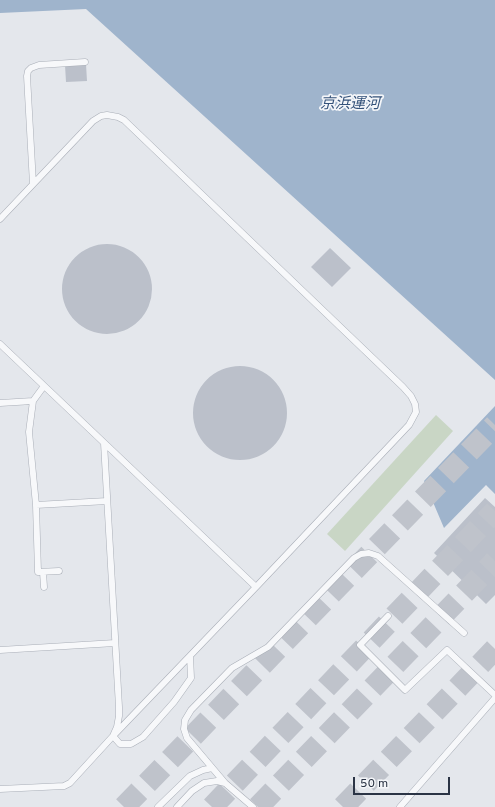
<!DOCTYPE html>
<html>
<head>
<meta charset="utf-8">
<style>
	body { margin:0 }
	#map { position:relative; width:495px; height:807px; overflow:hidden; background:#e4e7ec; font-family:Overpass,sans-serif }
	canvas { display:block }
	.scale { position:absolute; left:353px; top:777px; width:97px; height:18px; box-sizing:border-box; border:2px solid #2b3445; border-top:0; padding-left:5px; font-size:12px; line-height:14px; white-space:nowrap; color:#2b3445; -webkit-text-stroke:3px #f4f6f9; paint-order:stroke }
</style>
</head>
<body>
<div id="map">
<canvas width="495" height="807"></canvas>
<div class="scale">50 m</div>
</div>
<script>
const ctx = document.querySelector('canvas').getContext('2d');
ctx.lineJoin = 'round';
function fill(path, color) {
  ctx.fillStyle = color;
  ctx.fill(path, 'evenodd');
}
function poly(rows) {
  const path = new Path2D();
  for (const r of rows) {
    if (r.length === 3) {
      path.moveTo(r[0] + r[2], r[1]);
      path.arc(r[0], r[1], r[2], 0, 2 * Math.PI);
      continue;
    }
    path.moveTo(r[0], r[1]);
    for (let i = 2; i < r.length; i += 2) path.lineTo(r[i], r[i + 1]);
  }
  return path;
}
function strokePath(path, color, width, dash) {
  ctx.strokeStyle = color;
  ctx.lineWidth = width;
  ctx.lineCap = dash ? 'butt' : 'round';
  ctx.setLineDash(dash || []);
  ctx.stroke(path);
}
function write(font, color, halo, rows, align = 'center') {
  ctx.font = font + ' Overpass,"Noto Sans JP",sans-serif';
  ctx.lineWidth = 3.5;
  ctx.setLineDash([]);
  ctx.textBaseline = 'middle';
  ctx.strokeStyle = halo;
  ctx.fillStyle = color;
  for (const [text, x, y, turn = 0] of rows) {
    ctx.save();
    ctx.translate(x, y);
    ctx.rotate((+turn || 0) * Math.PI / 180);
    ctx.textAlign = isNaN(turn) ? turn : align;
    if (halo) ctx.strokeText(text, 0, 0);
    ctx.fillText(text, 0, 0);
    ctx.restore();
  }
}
const green = poly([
	[436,415,453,431,345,551,327,534]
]);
const water = poly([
	[0,0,495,0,495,380,86,9,0,13],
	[495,406,495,494,486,485,444,528,424,481]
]);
const building = poly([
	[86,64,87,81,66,82,65,65],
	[107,289,45],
	[330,248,351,268,332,287,311,267],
	[240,413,47],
	[485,498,495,507,495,595,486,604,434,553]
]);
const highwayTunnel = poly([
	[124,807,495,425],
	[212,807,495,511],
	[258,807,495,561],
	[343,807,495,649]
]);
const lane = poly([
	[33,184,27,76,28,71,31,68,39,65,85,62],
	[0,219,93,121,101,116,107,115,118,117,124,120,403,387,411,396,415,404,416,412,409,425,256,587,0,344],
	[44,386,33,401,29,432,36,505,38,572,59,571],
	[0,403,33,401],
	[36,505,107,501],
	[43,572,44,587],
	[388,616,360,645,405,690,447,650,495,695],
	[0,650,115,643],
	[190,656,191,678,174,702,143,737,131,744,120,744,113,736,256,587],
	[225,783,187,738,184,729,185,720,191,710,232,668,268,647,354,558,361,554,369,553,378,556,464,633],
	[0,789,64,786,70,783,113,736,117,727,119,716,119,707,104,443],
	[158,807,190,776,203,770,212,768],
	[177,807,192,791,204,783,217,781,225,783,253,807],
	[400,807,495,698]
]);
const waterNames = [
	["京浜運河",350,105]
];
fill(green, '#c9d6c5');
fill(water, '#9fb4cc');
fill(building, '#bbc0ca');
strokePath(highwayTunnel, '#bfc3cb', 22, [22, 11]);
strokePath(lane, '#a9aeb7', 7);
strokePath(lane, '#f7f8fa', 6);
write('italic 15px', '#34527a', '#f4f6f9', waterNames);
</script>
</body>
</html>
